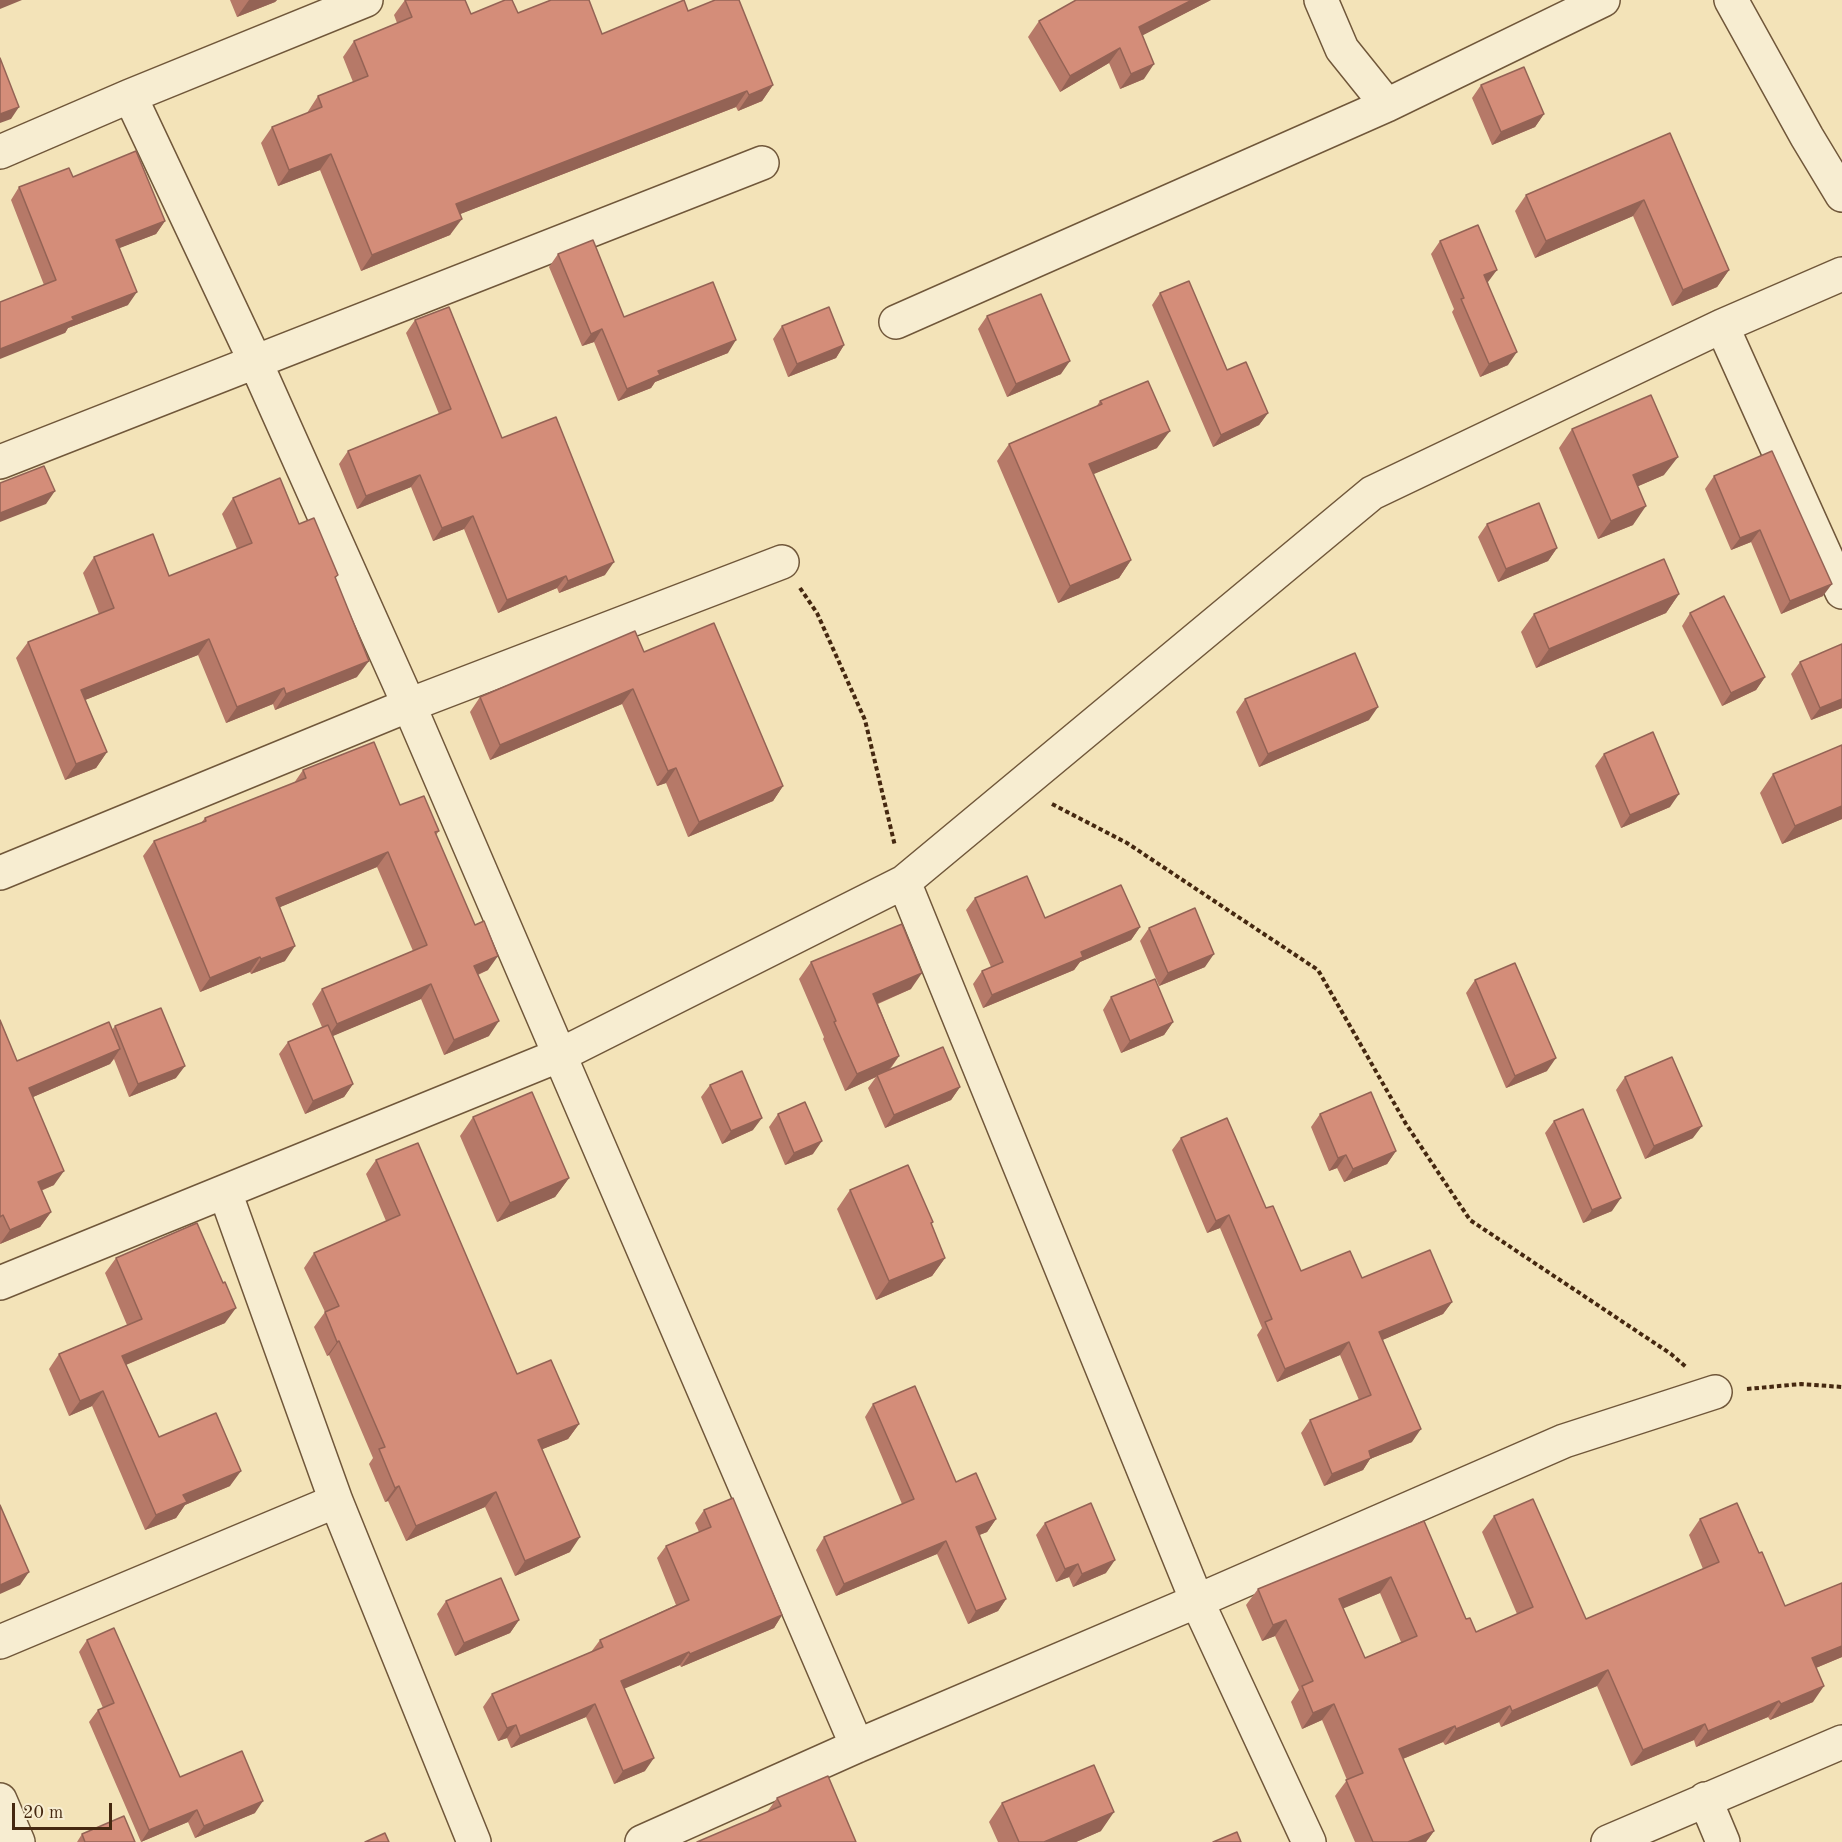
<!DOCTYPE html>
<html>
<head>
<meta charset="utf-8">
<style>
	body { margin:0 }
	#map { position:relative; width:1842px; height:1842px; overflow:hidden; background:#f3e3b8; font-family:"Old Standard TT",serif }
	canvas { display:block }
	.scale { position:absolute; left:12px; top:1803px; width:100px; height:27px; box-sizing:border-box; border:3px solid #452810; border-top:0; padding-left:8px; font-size:18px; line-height:21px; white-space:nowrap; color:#452810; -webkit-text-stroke:4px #f7edd1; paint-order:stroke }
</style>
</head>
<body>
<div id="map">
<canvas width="1842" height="1842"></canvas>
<div class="scale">20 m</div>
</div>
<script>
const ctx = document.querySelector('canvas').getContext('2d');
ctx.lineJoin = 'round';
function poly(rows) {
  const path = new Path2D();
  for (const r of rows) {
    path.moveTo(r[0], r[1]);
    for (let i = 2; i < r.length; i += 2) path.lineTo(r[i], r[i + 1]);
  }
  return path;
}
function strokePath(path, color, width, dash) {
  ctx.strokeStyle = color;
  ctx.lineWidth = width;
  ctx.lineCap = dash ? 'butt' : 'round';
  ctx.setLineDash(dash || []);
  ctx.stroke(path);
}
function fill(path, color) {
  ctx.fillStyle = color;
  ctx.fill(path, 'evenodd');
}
const path = poly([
	[800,588,817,613,865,720,895,846],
	[1052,804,1127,843,1318,970,1406,1124,1470,1220,1671,1354,1686,1367],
	[1747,1389,1801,1384,1842,1387]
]);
const minor = poly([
	[1321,0,1342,49,1387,105],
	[1731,0,1807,137,1842,195],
	[130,96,255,361,409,705,857,1746],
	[0,152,130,96,366,0],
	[896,322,1387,105,1603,0],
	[1722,326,1842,592],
	[0,462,762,163],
	[0,873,409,705,782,562],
	[904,882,1197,1601,1309,1842],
	[225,1192,336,1501,474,1842],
	[0,1283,560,1055,904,882,1372,493,1722,326,1842,274],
	[0,1642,336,1501],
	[1705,1799,1723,1842],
	[0,1800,18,1842],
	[642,1842,857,1746,1197,1601,1564,1441,1715,1392],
	[1608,1842,1842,1742]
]);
const wall = poly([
	[230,0,277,0,275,2,237,17],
	[405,0,465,0,471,14,518,13,602,34,688,11,773,85,762,101,738,111,736,107,460,214,450,235,361,271,320,170,278,186,261,143,272,127,307,113,318,96,353,82,343,57,354,41,397,23,394,15],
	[1211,0,1142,35,1144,79,1120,89,1109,63,1060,92,1028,37,1039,21],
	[1481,85,1544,114,1535,127,1492,145,1472,98],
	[1670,133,1729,270,1717,287,1672,306,1633,216,1535,258,1515,211,1526,195],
	[73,177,165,221,156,234,119,248,128,305,68,328,65,333,44,285,11,200,19,187],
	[1440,241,1488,282,1508,365,1480,377,1452,312,1454,309,1431,254],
	[558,254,624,317,728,353,655,382,651,388,618,401,594,342,582,346,549,267],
	[1160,293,1227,370,1268,413,1259,425,1213,447,1152,305],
	[987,316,1061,374,1007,397,978,329],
	[415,320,502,438,605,575,559,593,557,588,498,613,464,529,433,541,411,487,357,509,339,464,348,451,439,414,406,333],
	[782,326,844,345,836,358,788,377,773,339],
	[1100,401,1157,448,1093,474,1131,560,1119,578,1058,603,997,461,1009,444,1096,407],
	[1572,429,1664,475,1638,486,1633,525,1598,539,1559,448],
	[1714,476,1823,596,1781,614,1751,542,1731,550,1705,489],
	[233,498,299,524,338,575,335,579,357,677,275,710,273,704,226,723,198,655,85,700,107,752,96,768,65,780,16,658,28,642,99,614,83,573,94,557,169,576,237,549,222,514],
	[1487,524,1557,548,1548,561,1498,582,1478,537],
	[1679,594,1666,613,1536,668,1521,632,1534,614],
	[1690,613,1765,677,1756,690,1722,706,1682,626],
	[644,652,783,786,773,801,688,837,666,783,657,786,622,704,490,760,470,712,480,697],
	[1800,662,1842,708,1811,720,1791,674],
	[1245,699,1369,720,1259,767,1236,712],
	[1842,745,1842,819,1782,844,1760,793,1773,774],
	[1604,754,1670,807,1621,828,1595,766],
	[303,770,400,805,439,831,436,835,488,970,478,975,489,1036,444,1055,421,999,332,1036,353,1084,344,1097,305,1114,279,1054,288,1042,322,1027,312,1004,322,989,413,951,377,867,280,907,285,961,251,974,250,972,200,992,143,856,154,841,201,823,205,818,294,783],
	[975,898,1045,918,1140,927,1131,940,1080,962,1074,970,983,1008,973,984,982,971,991,967,966,910],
	[1149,928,1205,967,1159,986,1140,941],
	[811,962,911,989,878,1004,899,1056,889,1071,960,1087,951,1100,885,1128,868,1088,876,1077,845,1091,823,1039,824,1037,799,979],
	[1475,980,1547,1071,1506,1088,1466,993],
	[1111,997,1173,1022,1164,1035,1121,1053,1103,1010],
	[0,1020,17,1061,112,1030,115,1026,176,1078,129,1097,114,1059,110,1064,33,1097,54,1185,41,1191,51,1212,40,1227,0,1244],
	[1625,1077,1693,1138,1645,1159,1616,1090],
	[710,1085,753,1130,722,1144,701,1097],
	[778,1114,813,1154,785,1165,769,1127],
	[1320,1114,1396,1151,1387,1164,1344,1182,1337,1168,1329,1171,1311,1127],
	[473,1117,569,1178,555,1197,497,1222,460,1136],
	[1554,1121,1612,1211,1583,1223,1545,1133],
	[1181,1138,1266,1208,1301,1271,1362,1278,1452,1302,1443,1314,1382,1340,1412,1442,1370,1459,1363,1470,1324,1486,1301,1433,1310,1420,1359,1400,1340,1355,1277,1382,1257,1335,1262,1328,1220,1228,1207,1233,1172,1150],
	[376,1160,517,1374,579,1424,568,1439,542,1449,570,1552,515,1576,485,1507,406,1541,388,1501,385,1502,369,1464,373,1458,329,1355,327,1356,314,1327,325,1312,304,1268,314,1253,386,1221,366,1174],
	[850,1190,933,1222,931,1224,945,1258,932,1276,876,1300,837,1209],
	[116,1258,225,1323,126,1365,159,1437,230,1486,185,1505,176,1518,145,1530,92,1406,69,1416,49,1369,59,1354,127,1325,105,1273],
	[873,1404,996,1519,987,1532,979,1535,1006,1599,998,1611,968,1624,937,1554,836,1596,816,1550,824,1537,902,1504,865,1417],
	[704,1510,782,1615,774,1628,681,1667,680,1665,624,1688,645,1771,614,1784,586,1717,511,1748,507,1738,498,1741,483,1707,492,1694,591,1652,600,1640,676,1605,657,1558,666,1546,699,1532,695,1523],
	[1494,1516,1586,1619,1703,1569,1689,1535,1700,1519,1759,1553,1785,1606,1842,1583,1842,1657,1816,1668,1813,1702,1770,1720,1768,1717,1696,1747,1694,1740,1631,1766,1597,1686,1501,1727,1499,1722,1445,1745,1443,1742,1403,1759,1434,1831,1426,1842,1355,1842,1335,1796,1347,1780,1322,1720,1302,1729,1291,1702,1299,1690,1275,1636,1262,1641,1246,1605,1258,1589,1424,1521,1466,1619,1476,1632,1517,1614,1482,1532],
	[1380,1593,1401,1642,1365,1658,1343,1608],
	[1045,1523,1106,1573,1073,1587,1069,1577,1056,1582,1036,1535],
	[446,1601,519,1620,510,1633,455,1656,437,1614],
	[87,1640,180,1777,255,1813,195,1838,188,1822,141,1842,89,1722,98,1710,103,1708,79,1652],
	[777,1798,856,1842,767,1812],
	[1002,1803,1101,1831,1076,1842,998,1842,989,1822],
	[82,1834,135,1842,77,1842]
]);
const shadedWall = poly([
	[0,0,22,0,0,9],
	[249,0,277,0,275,2,237,17],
	[1192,0,1211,0,1128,43,1139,27],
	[1120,48,1109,63,1060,92,1070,76],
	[1154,64,1144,79,1120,89,1131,74],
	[773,85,762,101,738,111,749,95],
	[747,91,736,107,445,220,456,204],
	[19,107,11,119,0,123,0,114],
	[1544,114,1535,127,1492,145,1501,132],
	[331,154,320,170,278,186,289,170],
	[1644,200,1633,216,1535,258,1546,241],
	[462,219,450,235,361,271,372,255],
	[165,221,156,234,107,253,116,240],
	[1497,270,1488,282,1475,288,1484,275],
	[1729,270,1717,287,1672,306,1683,290],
	[137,292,128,305,68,328,65,333,0,359,0,349,72,317],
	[602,329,594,342,582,346,591,334],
	[736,340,728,353,655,382,651,388,618,401,627,389,658,371],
	[844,345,836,358,788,377,797,364],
	[1517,352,1508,365,1480,377,1489,364],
	[1070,361,1061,374,1007,397,1016,384],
	[1268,413,1259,425,1213,447,1221,435],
	[1170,431,1157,448,1077,481,1089,464],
	[1678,457,1664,475,1620,494,1633,475],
	[420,475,411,487,357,509,366,496],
	[55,491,46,504,0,522,0,513],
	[1646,506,1633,525,1598,539,1611,521],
	[473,516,464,529,433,541,442,528],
	[1760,530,1751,542,1731,550,1740,538],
	[1557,548,1548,561,1498,582,1506,569],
	[1131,560,1119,578,1058,603,1070,586],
	[614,562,605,575,559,593,568,581],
	[566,576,557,588,498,613,507,600],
	[1832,584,1823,596,1781,614,1790,601],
	[1679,594,1666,613,1536,668,1549,649],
	[209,639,198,655,70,706,81,690],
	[369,661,357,677,275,710,286,694],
	[1765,677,1756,690,1722,706,1731,693],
	[284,688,273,704,226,723,237,707],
	[633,689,622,704,490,760,500,745],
	[1842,699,1842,708,1811,720,1820,708],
	[1378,707,1369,720,1259,767,1268,754],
	[107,752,96,768,65,780,76,764],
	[676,768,666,783,657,786,668,771],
	[783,786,773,801,688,837,699,822],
	[1679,794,1670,807,1621,828,1630,815],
	[1842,806,1842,819,1782,844,1795,826],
	[388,852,377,867,266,913,276,898],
	[1140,927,1131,940,1080,962,1074,970,983,1008,992,995,1081,952],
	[295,946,285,961,251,974,261,959],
	[1214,954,1205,967,1159,986,1168,973],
	[498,956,488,970,464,980,474,966],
	[260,957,250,972,200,992,210,978],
	[922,973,911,989,862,1010,873,994],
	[431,984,421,999,326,1039,337,1024],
	[499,1021,489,1036,444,1055,454,1040],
	[1173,1022,1164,1035,1121,1053,1130,1041],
	[120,1049,110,1064,19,1103,29,1088],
	[899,1056,887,1072,877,1075,876,1077,845,1091,857,1074],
	[1556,1058,1547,1071,1506,1088,1515,1076],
	[185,1066,176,1078,129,1097,138,1084],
	[353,1084,344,1097,305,1114,313,1101],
	[960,1087,951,1100,885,1128,894,1115],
	[762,1118,753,1130,722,1144,731,1131],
	[1702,1126,1693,1138,1645,1159,1654,1146],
	[822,1141,813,1154,785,1165,794,1153],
	[1396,1151,1387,1164,1344,1182,1353,1169],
	[1346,1155,1337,1168,1329,1171,1338,1158],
	[64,1171,54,1185,27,1196,38,1182],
	[569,1178,555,1197,497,1222,510,1203],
	[1621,1198,1612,1211,1583,1223,1592,1210],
	[51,1212,40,1227,0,1244,10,1230],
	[1229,1215,1220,1228,1207,1233,1216,1221],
	[945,1258,932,1276,876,1300,889,1281],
	[1452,1302,1443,1314,1371,1345,1379,1332],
	[236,1308,225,1323,111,1371,122,1356],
	[339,1341,329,1355,327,1356,337,1342],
	[1349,1342,1340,1355,1277,1382,1285,1369],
	[103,1391,92,1406,69,1416,80,1401],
	[579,1424,568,1439,528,1455,538,1440],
	[1421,1429,1412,1442,1370,1459,1363,1470,1324,1486,1332,1474,1369,1451],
	[241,1471,230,1486,185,1505,176,1518,145,1530,156,1515,183,1495],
	[399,1486,388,1501,385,1502,395,1488],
	[496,1492,485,1507,406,1541,416,1526],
	[996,1519,987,1532,967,1540,976,1527],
	[580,1537,570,1552,515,1576,525,1561],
	[946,1541,937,1554,836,1596,844,1584],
	[1115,1560,1106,1573,1073,1587,1082,1574],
	[1078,1564,1069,1577,1056,1582,1065,1569],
	[29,1572,20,1585,0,1594,0,1585],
	[1391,1577,1380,1593,1328,1615,1339,1599],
	[1006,1599,998,1611,968,1624,976,1611],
	[782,1615,774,1628,681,1667,690,1654],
	[519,1620,510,1633,455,1656,464,1643],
	[1286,1620,1275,1636,1262,1641,1273,1625],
	[1842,1646,1842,1657,1801,1674,1812,1658],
	[689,1652,680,1665,612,1694,621,1681],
	[1608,1670,1597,1686,1501,1727,1512,1711],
	[1824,1686,1813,1702,1770,1720,1781,1704],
	[1779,1701,1768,1717,1696,1747,1708,1731],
	[595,1704,586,1717,511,1748,520,1736],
	[1334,1704,1322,1720,1302,1729,1313,1713],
	[1510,1706,1499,1722,1445,1745,1456,1729],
	[1705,1724,1694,1740,1631,1766,1643,1750],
	[516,1725,507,1738,498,1741,507,1728],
	[1455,1726,1443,1742,1388,1765,1399,1749],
	[654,1758,645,1771,614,1784,623,1771],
	[263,1801,255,1813,195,1838,204,1826],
	[197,1810,188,1822,141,1842,149,1830],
	[1114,1812,1101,1831,1076,1842,1044,1842],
	[1434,1831,1426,1842,1408,1842]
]);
const building = poly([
	[405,0,465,0,471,14,505,0,512,0,518,13,551,0,589,0,602,34,684,0,688,11,715,0,739,0,773,85,749,95,747,91,456,204,462,219,372,255,331,154,289,170,272,127,322,107,318,96,368,76,354,41,412,17,405,0],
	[1076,0,1192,0,1139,27,1154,64,1131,74,1120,48,1070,76,1039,21,1076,0],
	[0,58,19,107,0,114,0,58],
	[1524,67,1544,114,1501,132,1481,85,1524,67],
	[1670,133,1729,270,1683,290,1644,200,1546,241,1526,195,1670,133],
	[136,151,165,221,116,240,137,292,72,317,74,320,0,349,0,302,56,280,19,187,69,168,73,177,136,151],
	[1478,225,1497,270,1484,275,1517,352,1489,364,1461,299,1464,298,1440,241,1478,225],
	[593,240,624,317,713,282,736,340,658,371,660,375,627,389,602,329,591,334,558,254,593,240],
	[1189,281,1227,370,1246,362,1268,413,1221,435,1160,293,1189,281],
	[1041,294,1070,361,1016,384,987,316,1041,294],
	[449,307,502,438,556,417,614,562,568,581,566,576,507,600,473,516,442,528,420,475,366,496,348,451,451,409,415,320,449,307],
	[829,307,844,345,797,364,782,326,829,307],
	[1148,381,1170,431,1089,464,1131,560,1070,586,1009,444,1102,404,1100,401,1148,381],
	[1651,395,1678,457,1633,475,1646,506,1611,521,1572,429,1651,395],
	[1772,451,1832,584,1790,601,1760,530,1740,538,1714,476,1772,451],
	[44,466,55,491,0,513,0,483,44,466],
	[280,478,299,524,314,518,338,575,335,577,369,661,286,694,284,688,237,707,209,639,81,690,107,752,76,764,28,642,114,608,94,557,153,534,169,576,252,543,233,498,280,478],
	[1539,503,1557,548,1506,569,1487,524,1539,503],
	[1664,559,1679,594,1549,649,1534,614,1664,559],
	[1724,596,1765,677,1731,693,1690,613,1724,596],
	[714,623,783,786,699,822,676,768,668,771,633,689,500,745,480,697,635,631,644,652,714,623],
	[1842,644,1842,699,1820,708,1800,662,1842,644],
	[1355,653,1378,707,1268,754,1245,699,1355,653],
	[1653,732,1679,794,1630,815,1604,754,1653,732],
	[374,742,400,805,424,796,439,831,435,832,475,925,484,921,498,956,474,966,499,1021,454,1040,431,984,337,1024,322,989,427,945,388,852,276,898,295,946,261,959,260,957,210,978,154,841,206,821,205,818,306,778,303,770,374,742],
	[1842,745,1842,806,1795,826,1773,774,1842,745],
	[1027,876,1045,918,1121,885,1140,927,1081,952,1083,957,992,995,982,971,1003,962,975,898,1027,876],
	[1195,908,1214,954,1168,973,1149,928,1195,908],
	[902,924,922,973,873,994,899,1056,857,1074,834,1022,836,1021,811,962,902,924],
	[1515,963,1556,1058,1515,1076,1475,980,1515,963],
	[1155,979,1173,1022,1130,1041,1111,997,1155,979],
	[161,1008,185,1066,138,1084,115,1026,161,1008],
	[0,1020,17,1061,109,1022,120,1049,29,1088,64,1171,38,1182,51,1212,10,1230,3,1215,0,1217,0,1020],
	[328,1025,353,1084,313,1101,288,1042,328,1025],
	[943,1047,960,1087,894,1115,877,1075,943,1047],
	[1672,1057,1702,1126,1654,1146,1625,1077,1672,1057],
	[742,1071,762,1118,731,1131,710,1085,742,1071],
	[532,1092,569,1178,510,1203,473,1117,532,1092],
	[1371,1092,1396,1151,1353,1169,1346,1155,1338,1158,1320,1114,1371,1092],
	[805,1102,822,1141,794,1153,778,1114,805,1102],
	[1583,1109,1621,1198,1592,1210,1554,1121,1583,1109],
	[1227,1118,1266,1208,1273,1206,1301,1271,1350,1251,1362,1278,1430,1250,1452,1302,1379,1332,1421,1429,1369,1451,1371,1458,1332,1474,1310,1420,1371,1395,1349,1342,1285,1369,1265,1322,1272,1319,1229,1215,1216,1221,1181,1138,1227,1118],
	[418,1143,517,1374,551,1360,579,1424,538,1440,580,1537,525,1561,496,1492,416,1526,399,1486,395,1488,379,1449,385,1447,339,1341,337,1342,325,1312,339,1306,314,1253,400,1215,376,1160,418,1143],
	[908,1165,933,1222,931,1223,945,1258,889,1281,850,1190,908,1165],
	[197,1223,223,1283,225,1282,236,1308,122,1356,159,1437,216,1413,241,1471,183,1495,187,1502,156,1515,103,1391,80,1401,59,1354,142,1319,116,1258,197,1223],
	[915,1386,956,1482,976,1473,996,1519,976,1527,1006,1599,976,1611,946,1541,844,1584,824,1537,914,1499,873,1404,915,1386],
	[733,1498,782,1615,690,1654,689,1652,621,1681,654,1758,623,1771,595,1704,520,1736,516,1725,507,1728,492,1694,603,1647,600,1640,689,1600,666,1546,711,1527,704,1510,733,1498],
	[1533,1499,1586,1619,1719,1562,1700,1519,1737,1503,1759,1553,1762,1552,1785,1606,1842,1583,1842,1646,1812,1658,1824,1686,1781,1704,1779,1701,1708,1731,1705,1724,1643,1750,1608,1670,1512,1711,1510,1706,1456,1729,1455,1726,1399,1749,1434,1831,1408,1842,1373,1842,1346,1780,1363,1773,1334,1704,1313,1713,1302,1686,1313,1681,1286,1620,1273,1625,1258,1589,1424,1521,1466,1619,1470,1618,1476,1632,1533,1607,1494,1516,1533,1499],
	[1391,1577,1417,1636,1365,1658,1339,1599,1391,1577],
	[1091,1503,1115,1560,1082,1574,1078,1564,1065,1569,1045,1523,1091,1503],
	[0,1505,29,1572,0,1585,0,1505],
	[501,1578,519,1620,464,1643,446,1601,501,1578],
	[114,1628,180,1777,242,1751,263,1801,204,1826,197,1810,149,1830,98,1710,114,1703,87,1640,114,1628],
	[1094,1765,1114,1812,1044,1842,1019,1842,1002,1803,1094,1765],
	[828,1776,856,1842,697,1842,781,1806,777,1798,828,1776],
	[124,1816,135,1842,85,1842,82,1834,124,1816],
	[1237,1832,1241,1842,1213,1842,1237,1832],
	[385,1833,389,1842,365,1842,385,1833]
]);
strokePath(minor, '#70573a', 36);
strokePath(path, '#452810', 4, [4.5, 3]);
strokePath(minor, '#f7edd1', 33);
fill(wall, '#b67968');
fill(shadedWall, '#946355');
fill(building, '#d48d79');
strokePath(building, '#946355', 1.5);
</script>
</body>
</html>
